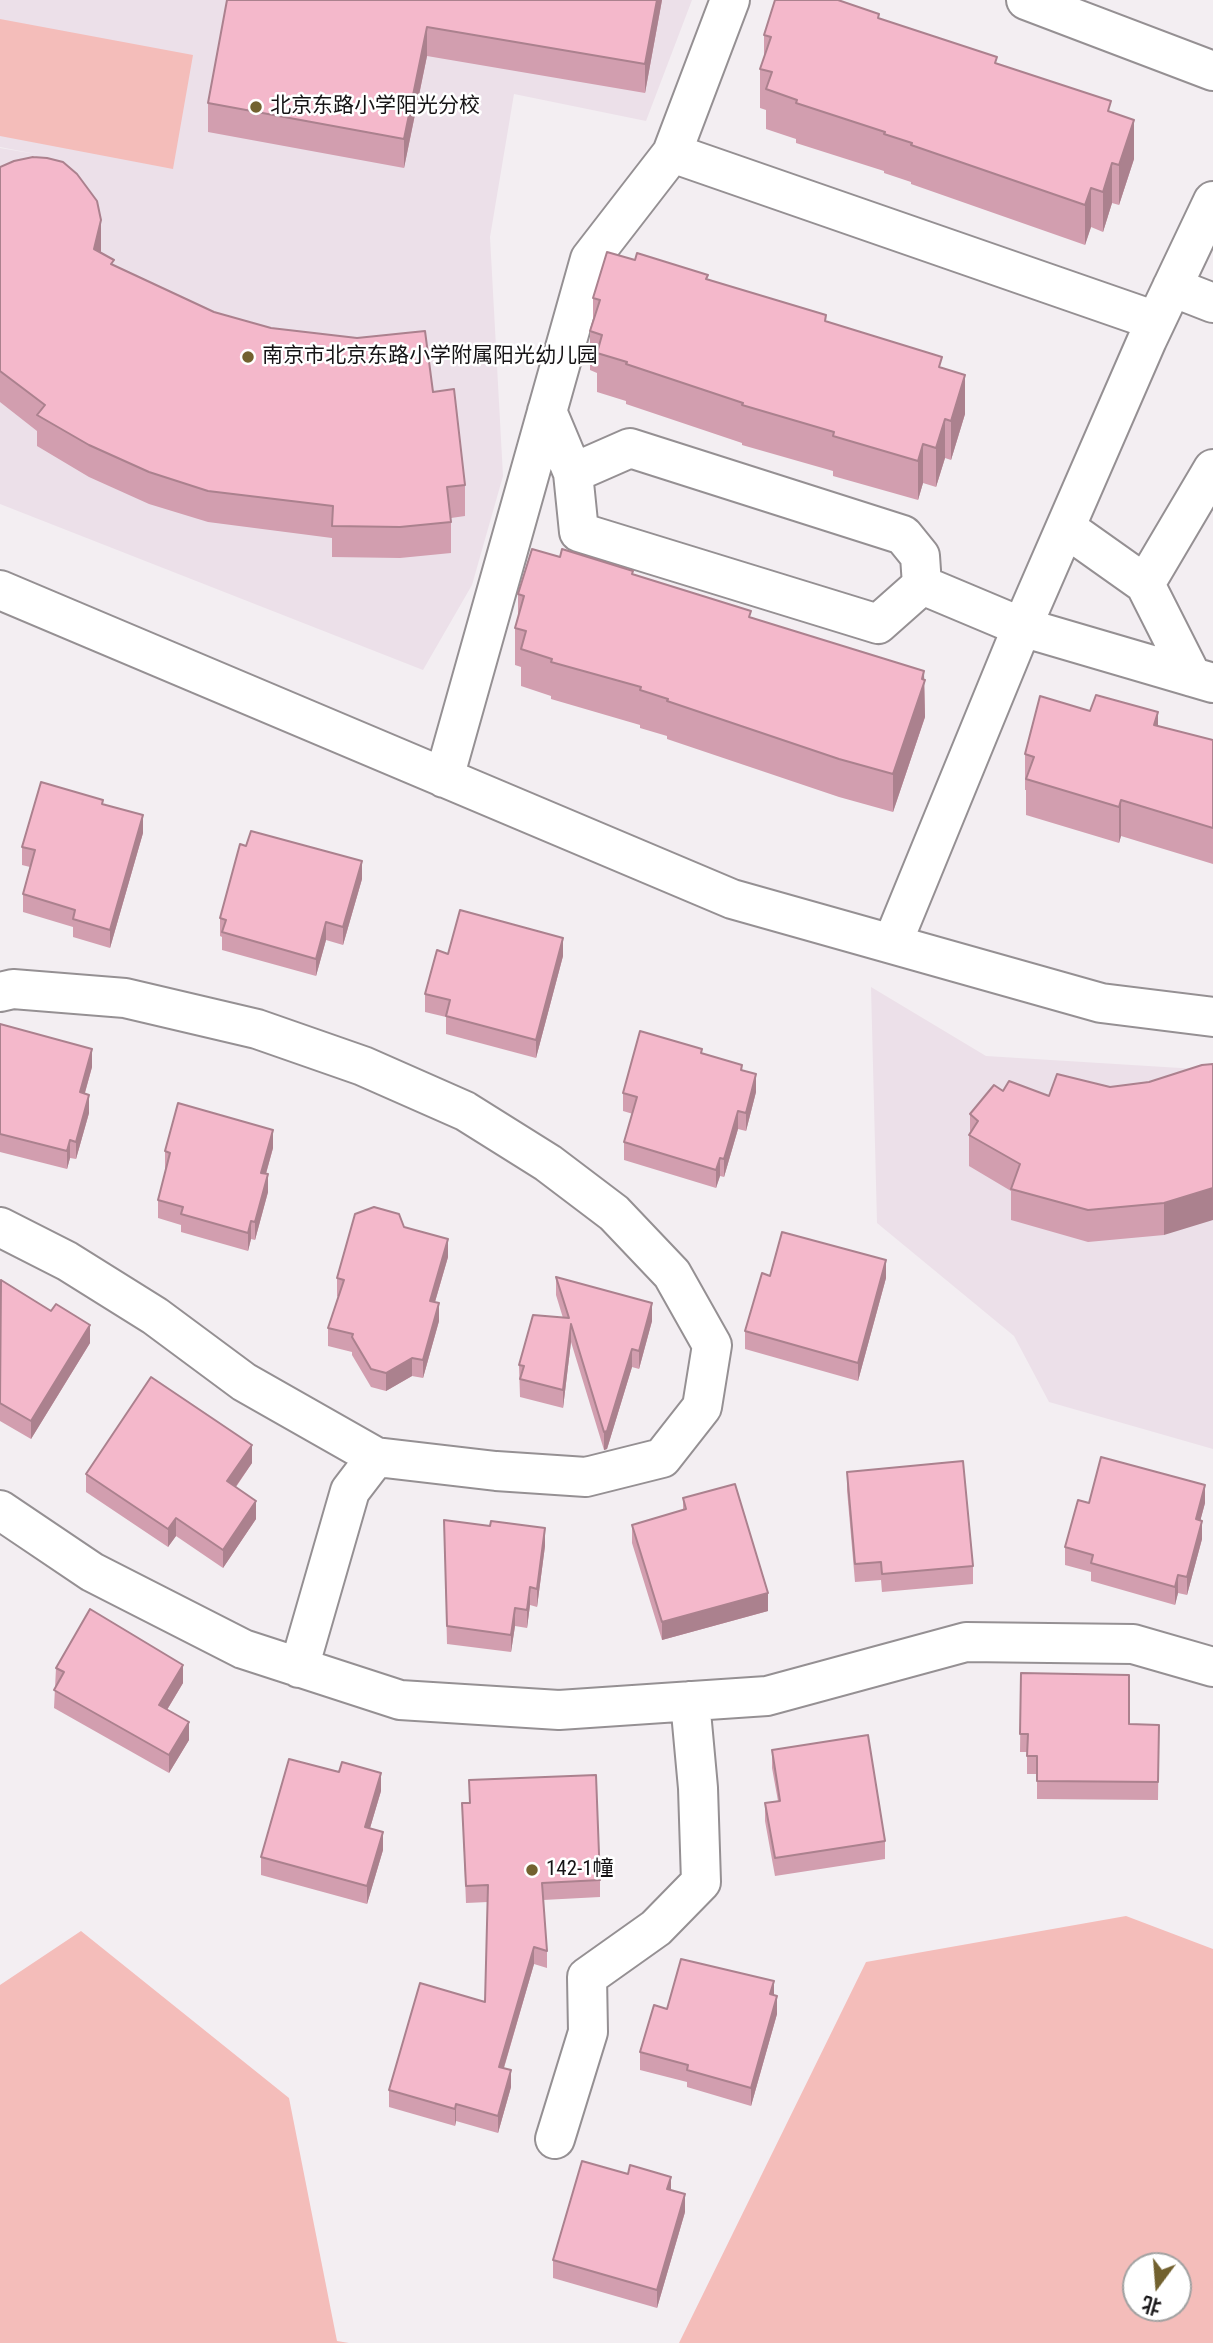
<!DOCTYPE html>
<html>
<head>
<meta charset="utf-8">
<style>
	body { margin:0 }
	#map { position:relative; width:1213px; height:2343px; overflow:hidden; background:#f3eef2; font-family:"Roboto Condensed","Noto Sans SC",sans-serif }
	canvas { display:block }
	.north { position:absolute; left:1122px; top:2252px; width:70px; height:70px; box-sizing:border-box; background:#fff; border:2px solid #a1a1a1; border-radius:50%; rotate:196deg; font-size:19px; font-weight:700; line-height:28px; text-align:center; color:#151315 }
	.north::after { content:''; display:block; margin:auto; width:24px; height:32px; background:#72612f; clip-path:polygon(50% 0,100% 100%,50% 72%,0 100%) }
</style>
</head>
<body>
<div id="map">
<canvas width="1213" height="2343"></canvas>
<div class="north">北</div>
</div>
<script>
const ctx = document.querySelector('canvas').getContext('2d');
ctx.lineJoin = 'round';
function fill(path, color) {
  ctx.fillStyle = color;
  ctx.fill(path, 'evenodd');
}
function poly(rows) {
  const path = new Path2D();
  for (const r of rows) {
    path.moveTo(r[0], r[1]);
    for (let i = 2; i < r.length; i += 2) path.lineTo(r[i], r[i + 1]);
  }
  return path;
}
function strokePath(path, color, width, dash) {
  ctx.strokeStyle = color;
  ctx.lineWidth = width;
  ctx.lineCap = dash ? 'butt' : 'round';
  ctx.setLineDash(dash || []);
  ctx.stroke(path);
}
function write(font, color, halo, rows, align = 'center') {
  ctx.font = font + ' "Roboto Condensed","Noto Sans SC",sans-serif';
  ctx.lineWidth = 5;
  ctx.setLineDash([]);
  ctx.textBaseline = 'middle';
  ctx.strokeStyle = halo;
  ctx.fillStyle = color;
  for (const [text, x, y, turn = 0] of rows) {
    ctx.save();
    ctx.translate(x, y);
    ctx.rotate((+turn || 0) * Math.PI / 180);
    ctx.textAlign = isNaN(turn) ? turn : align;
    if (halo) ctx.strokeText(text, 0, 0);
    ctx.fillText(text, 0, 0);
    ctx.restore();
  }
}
const built = poly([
	[0,0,692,0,646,121,514,94,490,237,503,476,472,585,423,670,0,504,0,148,41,155,0,147],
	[871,987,986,1056,1213,1070,1213,1449,1049,1402,1014,1336,877,1223]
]);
const green = poly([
	[0,19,193,55,173,169,0,136],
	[1126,1916,1213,1949,1213,2343,679,2343,866,1962],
	[1136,2266,1178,2266,1178,2308,1136,2308],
	[81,1931,289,2098,337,2341,349,2343,0,2343,0,1985]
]);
const minor = poly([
	[1026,0,1213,71],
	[672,153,1156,321],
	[1172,287,1213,303],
	[547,411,573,473,579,532,878,624,922,585,1022,627,1213,683],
	[573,473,630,448,903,535,920,556,922,585],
	[1066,528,1145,584,1192,677],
	[1145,584,1213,469],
	[0,590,732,899,1101,1003,1213,1017],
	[444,778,590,259,672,153,730,0],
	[892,944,1022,627,1147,340,1213,201],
	[0,992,13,989,125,998,257,1029,363,1066,465,1111,548,1163,614,1213,672,1274,712,1345,702,1407,662,1458,586,1477,496,1471,376,1457,244,1382,155,1316,67,1261,0,1227],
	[0,1510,92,1572,243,1649,400,1700,559,1710,767,1696,966,1642,1133,1644,1213,1667],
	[299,1668,350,1491,376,1457],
	[555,2139,588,2032,587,1977,656,1928,701,1882,698,1788,690,1701]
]);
const wall = poly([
	[227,0,662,0,645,93,427,56,404,168,208,132,208,103],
	[879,19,997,64,1111,112,1134,159,1119,205,1112,203,1103,232,1091,227,1085,245,911,184,911,182,884,173,884,171,796,143,796,139,766,129,766,110,760,108,760,69,764,57,764,35],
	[0,167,101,251,100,253,114,265,214,312,433,392,465,485,465,516,451,518,451,553,400,558,332,557,332,538,208,522,149,504,89,477,37,446,37,431,0,402],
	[708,279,826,322,942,368,965,414,951,460,945,458,936,487,923,483,918,500,833,476,833,471,742,445,742,443,626,404,626,401,597,392,597,373,590,370,590,331,593,322,593,298],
	[560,557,633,575,924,679,925,717,893,812,839,797,667,739,667,736,640,728,640,725,551,699,551,696,521,686,521,667,515,665,515,628,518,618,518,594],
	[1090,711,1158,726,1213,740,1213,864,1121,836,1119,843,1026,815,1026,790,1025,790,1025,754],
	[103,804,143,833,110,948,73,937,73,927,23,912,23,894,30,867,22,865,22,847],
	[362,879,343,945,326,940,316,976,222,950,222,937,220,936,220,918],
	[448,954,563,956,536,1058,446,1034,446,1017,425,1012,425,994],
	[0,1024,92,1067,85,1093,89,1113,76,1159,70,1158,67,1169,0,1152],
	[702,1054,742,1070,756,1092,746,1131,738,1129,724,1177,720,1176,716,1188,624,1160,624,1142,633,1114,623,1111,623,1093],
	[1202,1065,1164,1235,1088,1242,1011,1220,1011,1191,969,1166,969,1135,970,1132,970,1114,1003,1091,1049,1096,1149,1082],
	[273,1148,266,1174,268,1192,255,1240,251,1239,248,1251,181,1232,181,1225,158,1218,158,1200,166,1169,165,1169,165,1151],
	[404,1227,448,1257,435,1302,439,1321,423,1378,412,1376,386,1391,371,1387,352,1355,352,1352,328,1346,328,1328,338,1297,337,1296,337,1278],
	[770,1276,886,1278,858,1381,745,1349,745,1331],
	[556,1277,652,1321,639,1369,632,1367,607,1449,604,1450,571,1342,563,1408,520,1397,519,1365,563,1318,556,1295],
	[0,1281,51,1311,90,1343,31,1439,0,1421],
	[252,1463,236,1487,256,1519,223,1568,176,1536,168,1547,86,1492,86,1474],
	[847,1472,973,1566,973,1584,882,1592,881,1580,855,1582,847,1490],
	[683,1498,768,1611,662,1640,632,1543,632,1525,683,1510],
	[1089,1503,1205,1503,1200,1521,1202,1539,1187,1595,1178,1593,1175,1605,1091,1581,1091,1572,1065,1565,1065,1547],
	[444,1520,545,1546,537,1607,530,1605,527,1628,515,1626,511,1652,447,1644],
	[56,1668,183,1683,167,1710,189,1740,169,1773,54,1708],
	[1021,1673,1129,1724,1159,1725,1158,1800,1037,1799,1037,1774,1027,1774,1027,1752,1020,1752],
	[772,1750,885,1841,885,1859,775,1876,765,1821,765,1803,778,1801,772,1768],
	[469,1780,600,1880,600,1897,543,1900,547,1951,547,1968,534,1964,504,2068,511,2087,498,2133,456,2121,455,2126,389,2107,389,2090,485,2002,488,1902,466,1903,462,1803,469,1803],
	[381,1791,370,1828,383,1850,367,1904,261,1875,261,1857],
	[774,1995,777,2014,751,2106,687,2087,687,2082,640,2070,640,2052,667,2009],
	[685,2212,657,2308,553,2278,553,2260]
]);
const shadedWall = poly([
	[657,0,662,0,645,93,645,64],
	[427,27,427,56,404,168,404,139],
	[1134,120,1134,159,1119,205,1119,165],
	[1112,163,1112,203,1103,232,1103,192],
	[1091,188,1091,227,1085,245,1085,205],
	[101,220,101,251,94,281,94,249],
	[965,375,965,414,951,460,951,421],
	[945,419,945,458,936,487,936,448],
	[923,444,923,483,918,500,918,461],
	[924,671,925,717,893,812,893,774],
	[1158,712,1158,748,1154,725],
	[1121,800,1121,836,1119,843,1119,807],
	[143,815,143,833,110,948,110,930],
	[362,861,362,879,343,945,343,927],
	[326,922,326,940,316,976,316,959],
	[563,938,563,956,536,1058,536,1040],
	[92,1049,92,1067,80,1110,80,1092],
	[756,1074,756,1092,746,1131,746,1113],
	[89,1095,89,1113,76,1159,76,1142],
	[738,1111,738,1129,724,1177,724,1159],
	[273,1130,273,1148,261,1191,261,1173],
	[70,1140,70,1158,67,1169,67,1151],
	[720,1158,720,1176,716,1188,716,1170],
	[268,1174,268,1192,255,1240,255,1222],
	[1213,1188,1213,1220,1164,1235,1164,1203],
	[251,1221,251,1239,248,1251,248,1233],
	[448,1239,448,1257,430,1319,430,1301],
	[886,1260,886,1278,858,1381,858,1363],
	[439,1303,439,1321,423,1378,423,1360],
	[652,1303,652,1321,639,1369,639,1351],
	[571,1324,571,1342,563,1408,563,1390],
	[90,1325,90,1343,31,1439,31,1421],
	[632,1349,632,1367,607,1449,604,1450,604,1432],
	[412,1358,412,1376,386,1391,386,1373],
	[252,1445,252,1463,227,1499,227,1481],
	[1205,1485,1205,1503,1196,1537,1196,1519],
	[256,1501,256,1519,223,1568,223,1550],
	[176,1518,176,1536,168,1547,168,1529],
	[1202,1521,1202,1539,1187,1595,1187,1577],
	[545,1528,545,1546,537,1607,537,1589],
	[1178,1575,1178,1593,1175,1605,1175,1587],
	[530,1587,530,1605,527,1628,527,1610],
	[768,1593,768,1611,662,1640,662,1622],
	[515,1608,515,1626,511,1652,511,1635],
	[183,1665,183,1683,159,1723,159,1705],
	[189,1722,189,1740,169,1773,169,1755],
	[381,1773,381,1791,365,1845,365,1827],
	[383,1832,383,1850,367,1904,367,1886],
	[534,1947,534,1964,499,2084,499,2067],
	[774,1981,774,1999,770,1994],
	[777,1996,777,2014,751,2106,751,2088],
	[511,2070,511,2087,498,2133,498,2116],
	[456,2104,456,2121,455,2126,455,2109],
	[671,2177,671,2195,667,2189],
	[685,2194,685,2212,657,2308,657,2290]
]);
const building = poly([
	[227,0,657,0,645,64,427,27,404,139,208,103,227,0],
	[775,0,838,0,879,14,878,18,997,57,995,63,1111,101,1108,111,1134,120,1119,165,1112,163,1103,192,1091,188,1085,205,911,145,912,143,884,134,885,132,796,103,797,100,766,89,772,72,760,69,771,37,764,35,775,0],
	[33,157,47,158,63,162,77,174,97,201,101,220,94,249,114,260,111,264,214,312,271,328,357,338,425,331,433,392,454,389,465,485,447,487,451,522,400,527,332,526,333,506,208,491,149,472,89,445,37,415,45,405,0,371,0,167,14,161,33,157],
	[607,252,635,260,637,253,708,275,706,279,826,315,825,321,942,357,939,367,965,375,951,421,945,419,936,448,923,444,918,461,833,436,834,432,742,405,743,403,626,364,627,362,597,353,602,335,590,331,600,300,593,298,607,252],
	[532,549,560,557,562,549,633,571,632,574,751,611,749,617,924,671,922,679,925,680,893,774,839,759,667,701,668,699,640,690,641,687,551,662,552,659,521,649,526,631,515,628,524,596,518,594,532,549],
	[1096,695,1158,712,1154,725,1213,740,1213,828,1121,800,1119,807,1026,779,1034,757,1025,754,1040,696,1090,711,1096,695],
	[41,782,103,800,102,804,143,815,110,930,73,919,75,910,23,894,35,850,22,847,41,782],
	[251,831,362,861,343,927,326,922,316,959,222,932,226,920,220,918,240,844,246,846,251,831],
	[460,910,563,938,536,1040,446,1016,450,1000,425,994,437,950,448,954,460,910],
	[0,1024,92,1049,80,1092,89,1095,76,1142,70,1140,67,1151,0,1134,0,1024],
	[640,1031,702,1049,701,1053,742,1065,741,1070,756,1074,746,1113,738,1111,724,1159,720,1158,716,1170,624,1142,637,1097,623,1093,640,1031],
	[1213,1064,1213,1188,1164,1203,1088,1210,1011,1189,1020,1164,969,1135,978,1121,970,1114,994,1085,1003,1091,1009,1081,1049,1096,1057,1074,1110,1087,1149,1082,1202,1065,1213,1064],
	[178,1103,273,1130,261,1173,268,1174,255,1222,251,1221,248,1233,181,1214,183,1207,158,1200,170,1153,165,1151,178,1103],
	[374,1207,399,1214,404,1227,448,1239,430,1301,439,1303,423,1360,412,1358,386,1373,371,1369,352,1337,353,1334,328,1328,344,1280,337,1278,355,1214,374,1207],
	[782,1232,886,1260,858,1363,745,1331,762,1273,770,1276,782,1232],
	[556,1277,652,1303,639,1351,632,1349,607,1431,604,1432,571,1324,563,1390,520,1379,524,1366,519,1365,533,1315,569,1318,556,1277],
	[1,1280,51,1311,56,1304,90,1325,31,1421,0,1403,1,1280],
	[151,1377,252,1445,227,1481,256,1501,223,1550,176,1518,168,1529,86,1474,151,1377],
	[1101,1457,1205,1485,1196,1519,1202,1521,1187,1577,1178,1575,1175,1587,1091,1563,1093,1555,1065,1547,1078,1500,1089,1503,1101,1457],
	[963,1461,973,1566,882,1574,881,1562,855,1564,847,1472,963,1461],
	[735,1484,768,1593,662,1622,632,1525,686,1509,683,1498,735,1484],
	[444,1520,490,1526,491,1521,545,1528,537,1589,530,1587,527,1610,515,1608,511,1635,447,1626,444,1520],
	[90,1609,183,1665,159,1705,189,1722,169,1755,54,1690,64,1672,56,1668,90,1609],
	[1021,1673,1129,1675,1129,1724,1159,1725,1158,1782,1037,1781,1037,1756,1027,1756,1028,1734,1020,1734,1021,1673],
	[868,1735,885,1841,775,1858,765,1803,780,1801,772,1750,868,1735],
	[289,1759,339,1772,342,1762,381,1773,365,1827,383,1832,367,1886,261,1857,289,1759],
	[596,1775,600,1880,542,1883,547,1951,534,1947,499,2067,511,2070,498,2116,456,2104,455,2109,389,2090,420,1983,485,2002,488,1885,466,1886,462,1803,470,1803,469,1780,596,1775],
	[681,1959,774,1981,770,1994,777,1996,751,2088,687,2070,688,2065,640,2052,654,2005,667,2009,681,1959],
	[582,2161,628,2174,630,2165,671,2177,667,2189,685,2194,657,2290,553,2260,582,2161]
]);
const markers = [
	[256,107,7,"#72612f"],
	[248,357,7,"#72612f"],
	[532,1870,7,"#72612f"]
];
const poiNames = [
	["北京东路小学阳光分校",270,107],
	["南京市北京东路小学附属阳光幼儿园",262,357],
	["142-1幢",546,1870]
];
fill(built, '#ece0e9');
fill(green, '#f4bdba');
strokePath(minor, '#959093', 42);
strokePath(minor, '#fff', 38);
fill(wall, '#d29eaf');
fill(shadedWall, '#ab818e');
fill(building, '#f4b8cb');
strokePath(building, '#ab818e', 2);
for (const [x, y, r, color] of markers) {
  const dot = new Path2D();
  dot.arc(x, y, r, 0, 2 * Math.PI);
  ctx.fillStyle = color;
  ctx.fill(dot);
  strokePath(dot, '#fff', 2.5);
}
write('21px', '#151315', '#fff', poiNames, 'left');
</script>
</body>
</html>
